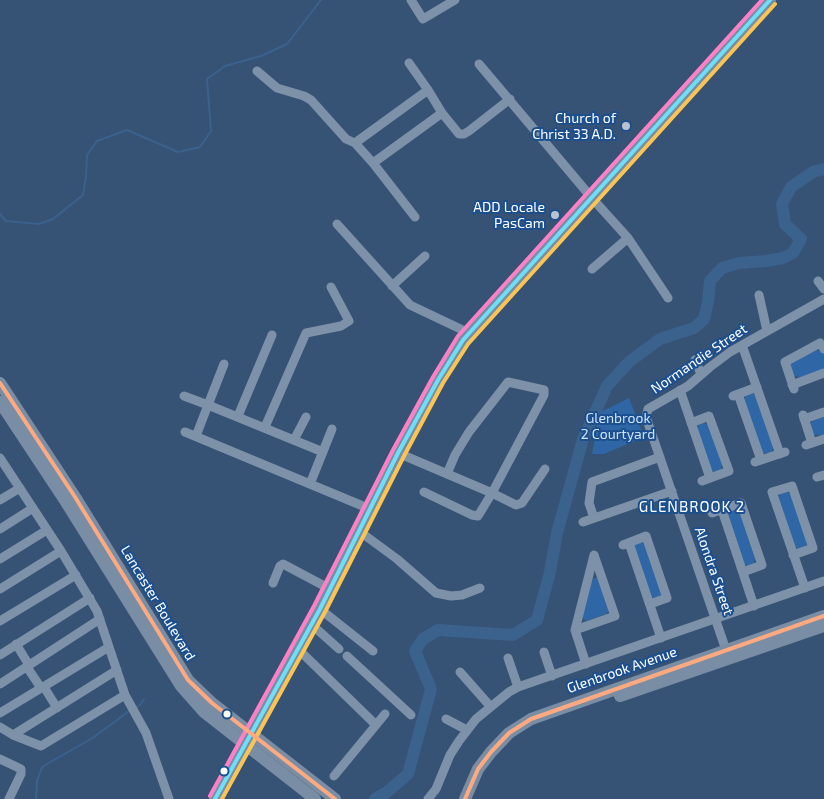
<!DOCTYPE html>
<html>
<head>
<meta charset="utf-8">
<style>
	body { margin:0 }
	canvas { display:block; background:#365274 }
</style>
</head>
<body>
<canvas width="824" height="799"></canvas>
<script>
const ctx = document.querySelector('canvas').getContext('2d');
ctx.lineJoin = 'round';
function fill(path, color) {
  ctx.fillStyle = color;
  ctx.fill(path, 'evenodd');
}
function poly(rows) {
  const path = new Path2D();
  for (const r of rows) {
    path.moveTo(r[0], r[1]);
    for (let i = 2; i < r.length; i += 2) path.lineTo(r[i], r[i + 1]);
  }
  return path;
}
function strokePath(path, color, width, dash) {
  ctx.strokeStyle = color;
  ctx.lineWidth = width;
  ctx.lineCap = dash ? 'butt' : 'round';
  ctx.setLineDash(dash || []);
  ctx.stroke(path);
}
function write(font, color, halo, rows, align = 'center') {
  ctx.font = font + ' "Exo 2",sans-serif';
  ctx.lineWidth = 4;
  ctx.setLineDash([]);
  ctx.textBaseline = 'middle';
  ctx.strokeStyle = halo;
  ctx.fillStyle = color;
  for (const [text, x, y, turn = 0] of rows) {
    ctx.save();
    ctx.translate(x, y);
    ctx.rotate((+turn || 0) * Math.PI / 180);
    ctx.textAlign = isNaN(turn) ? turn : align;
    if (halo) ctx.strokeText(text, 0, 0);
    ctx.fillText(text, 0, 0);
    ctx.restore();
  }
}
const green = poly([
	[815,350,824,352,824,370,800,377,794,376,789,366,790,363],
	[752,393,756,395,774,447,771,453,763,453,744,399,746,395],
	[629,398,644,437,604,454,592,454,599,413],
	[824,416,824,435,815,435,812,433,810,425,811,422],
	[702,423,707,424,710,427,722,465,720,471,715,472,711,471,697,429,699,425],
	[788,492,791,495,807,542,806,546,798,549,796,548,778,497,780,493],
	[735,509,740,512,755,559,753,565,749,566,744,565,727,515,729,511],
	[644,542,662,593,660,597,656,598,651,597,634,547,636,543],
	[594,578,598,578,609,611,606,614,586,621,582,617,592,580]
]);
const stream = poly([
	[0,214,6,221,39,224,53,219,83,195,86,177,87,155,97,141,127,130,178,152,200,147,211,131,207,79,225,66,261,56,287,44,321,0],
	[135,708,140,705,144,699],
	[36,799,37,781,42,767,94,737,129,711]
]);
const river = poly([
	[375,799,387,792,408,774,431,689,415,651,423,639,438,630,513,635,537,620,550,572,557,533,583,439,607,386,629,362,660,339,694,328,704,319,708,302,710,281,722,268,739,263,766,261,783,258,793,253,801,239,785,224,782,204,791,187,813,172,824,169]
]);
const street = poly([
	[411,0,423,19,455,0],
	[409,63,428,90],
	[479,64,591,197,628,238,592,269],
	[257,71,277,88,304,96,311,100,346,139,355,143,428,90,442,113,459,134,464,134,469,131,510,99],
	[355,143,373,163,442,113],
	[373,163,415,217],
	[337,224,410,305,469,333],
	[628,238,668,298],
	[818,281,824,289],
	[392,286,425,256],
	[759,295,767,331],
	[742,345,780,454],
	[695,360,701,374],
	[792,385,824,373],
	[794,389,785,362,820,343,824,349],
	[680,390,710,478],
	[738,394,761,460],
	[184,396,208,405,224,364],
	[733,396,757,387],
	[803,415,812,443],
	[238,416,272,335],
	[804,419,824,412],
	[691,423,709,416,729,471,702,481],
	[265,427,306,333,341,326,349,321,331,287],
	[185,432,370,509],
	[196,436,208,405,323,452],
	[294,440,306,417],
	[806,445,824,439],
	[398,453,492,493,516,505,522,503,545,469],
	[0,458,61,551,97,611,125,695,146,733,169,799],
	[755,462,785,452],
	[817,477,824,475],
	[310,484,332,429],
	[424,492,472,515,478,516,492,493,544,395,544,390,508,382,469,432,455,455,447,474],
	[0,500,20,488],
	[722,510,754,606],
	[712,513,741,503,762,565,743,572],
	[594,518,589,503,592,482,660,457],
	[583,522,672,491],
	[0,529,33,508],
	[359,531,397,559,436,593,451,596,462,595,480,588],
	[629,543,661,638],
	[623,545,646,536,667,598,650,604],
	[793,555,813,548,792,486,772,492,805,588],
	[0,559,47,530],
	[273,583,280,566,283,564,330,589],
	[0,589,61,551],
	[320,609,373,651],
	[0,621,76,575],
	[311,624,339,649],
	[575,630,615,616,594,555],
	[16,644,29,665],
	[298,649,376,725,334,776],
	[726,650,646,417,648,409,688,386,710,367,730,352,824,299],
	[544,652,552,676],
	[0,655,90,598],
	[347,656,411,715],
	[508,658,518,687],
	[586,664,575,630,594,555],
	[27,667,41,688],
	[460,672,490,706],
	[0,684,100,619],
	[44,687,57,708],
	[0,713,109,647],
	[446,719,467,730],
	[376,725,385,714],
	[0,727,13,735,41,746,125,695],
	[13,735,117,670],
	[0,759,21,769,21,774,9,799],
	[428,799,436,789,450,755,459,741,476,719,509,692,518,687,824,581]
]);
const secondary = poly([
	[0,383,75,497,188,680,212,703,335,799],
	[0,402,66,502,181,686,204,712,315,799],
	[620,696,824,626],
	[215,799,320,609,398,453,438,380,463,340,770,0],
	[465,799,478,769,491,752,509,733,531,719,824,616]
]);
const bus1 = poly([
	[215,799,320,609,398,453,438,380,463,340,770,0]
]);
const bus2 = poly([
	[222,799,325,612,404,456,443,383,468,344,775,4]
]);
const bus3 = poly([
	[210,796,314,606,393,450,433,377,458,336,762,0]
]);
const bus4 = poly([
	[0,383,75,497,188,680,212,703,335,799],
	[465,799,478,769,491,752,509,733,531,719,824,616]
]);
const markers = [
	[626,126,5,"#b9c2ce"],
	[555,215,5,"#b9c2ce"],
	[227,714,4.5,"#fff"],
	[224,771,4.5,"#fff"]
];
const poiNames = [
	["Church of",616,118],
	["Christ 33 A.D.",616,134],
	["ADD Locale",545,207],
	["PasCam",545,223]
];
const streetNames = [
	["Normandie Street",699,359,-34],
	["Alondra Street",714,571,71],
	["Lancaster Boulevard",158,603,59],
	["Glenbrook Avenue",622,670,-19]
];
const parkNames = [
	["Glenbrook",618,418],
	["2 Courtyard",618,434]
];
const neighbourhoodNames = [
	["GLENBROOK 2",692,507]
];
fill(green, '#2f66a5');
strokePath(stream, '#3b618d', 2);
strokePath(river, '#3b618d', 12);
strokePath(street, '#7d92a8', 9);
strokePath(secondary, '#798da4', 12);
strokePath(bus1, '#6ddff8', 4);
strokePath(bus2, '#fcc553', 4);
strokePath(bus3, '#ff80c5', 4);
strokePath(bus4, '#ffa980', 4);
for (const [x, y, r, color] of markers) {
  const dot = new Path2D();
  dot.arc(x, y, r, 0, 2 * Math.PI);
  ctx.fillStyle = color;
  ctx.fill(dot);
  strokePath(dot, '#1b4f8f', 2);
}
write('14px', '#fff', '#1b4f8f', poiNames, 'right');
write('14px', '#fff', '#1b4f8f', streetNames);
write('14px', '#cfe3fa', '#1b4f8f', parkNames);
ctx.letterSpacing = '1px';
write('15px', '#fff', '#1b4f8f', neighbourhoodNames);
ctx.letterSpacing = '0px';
</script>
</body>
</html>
